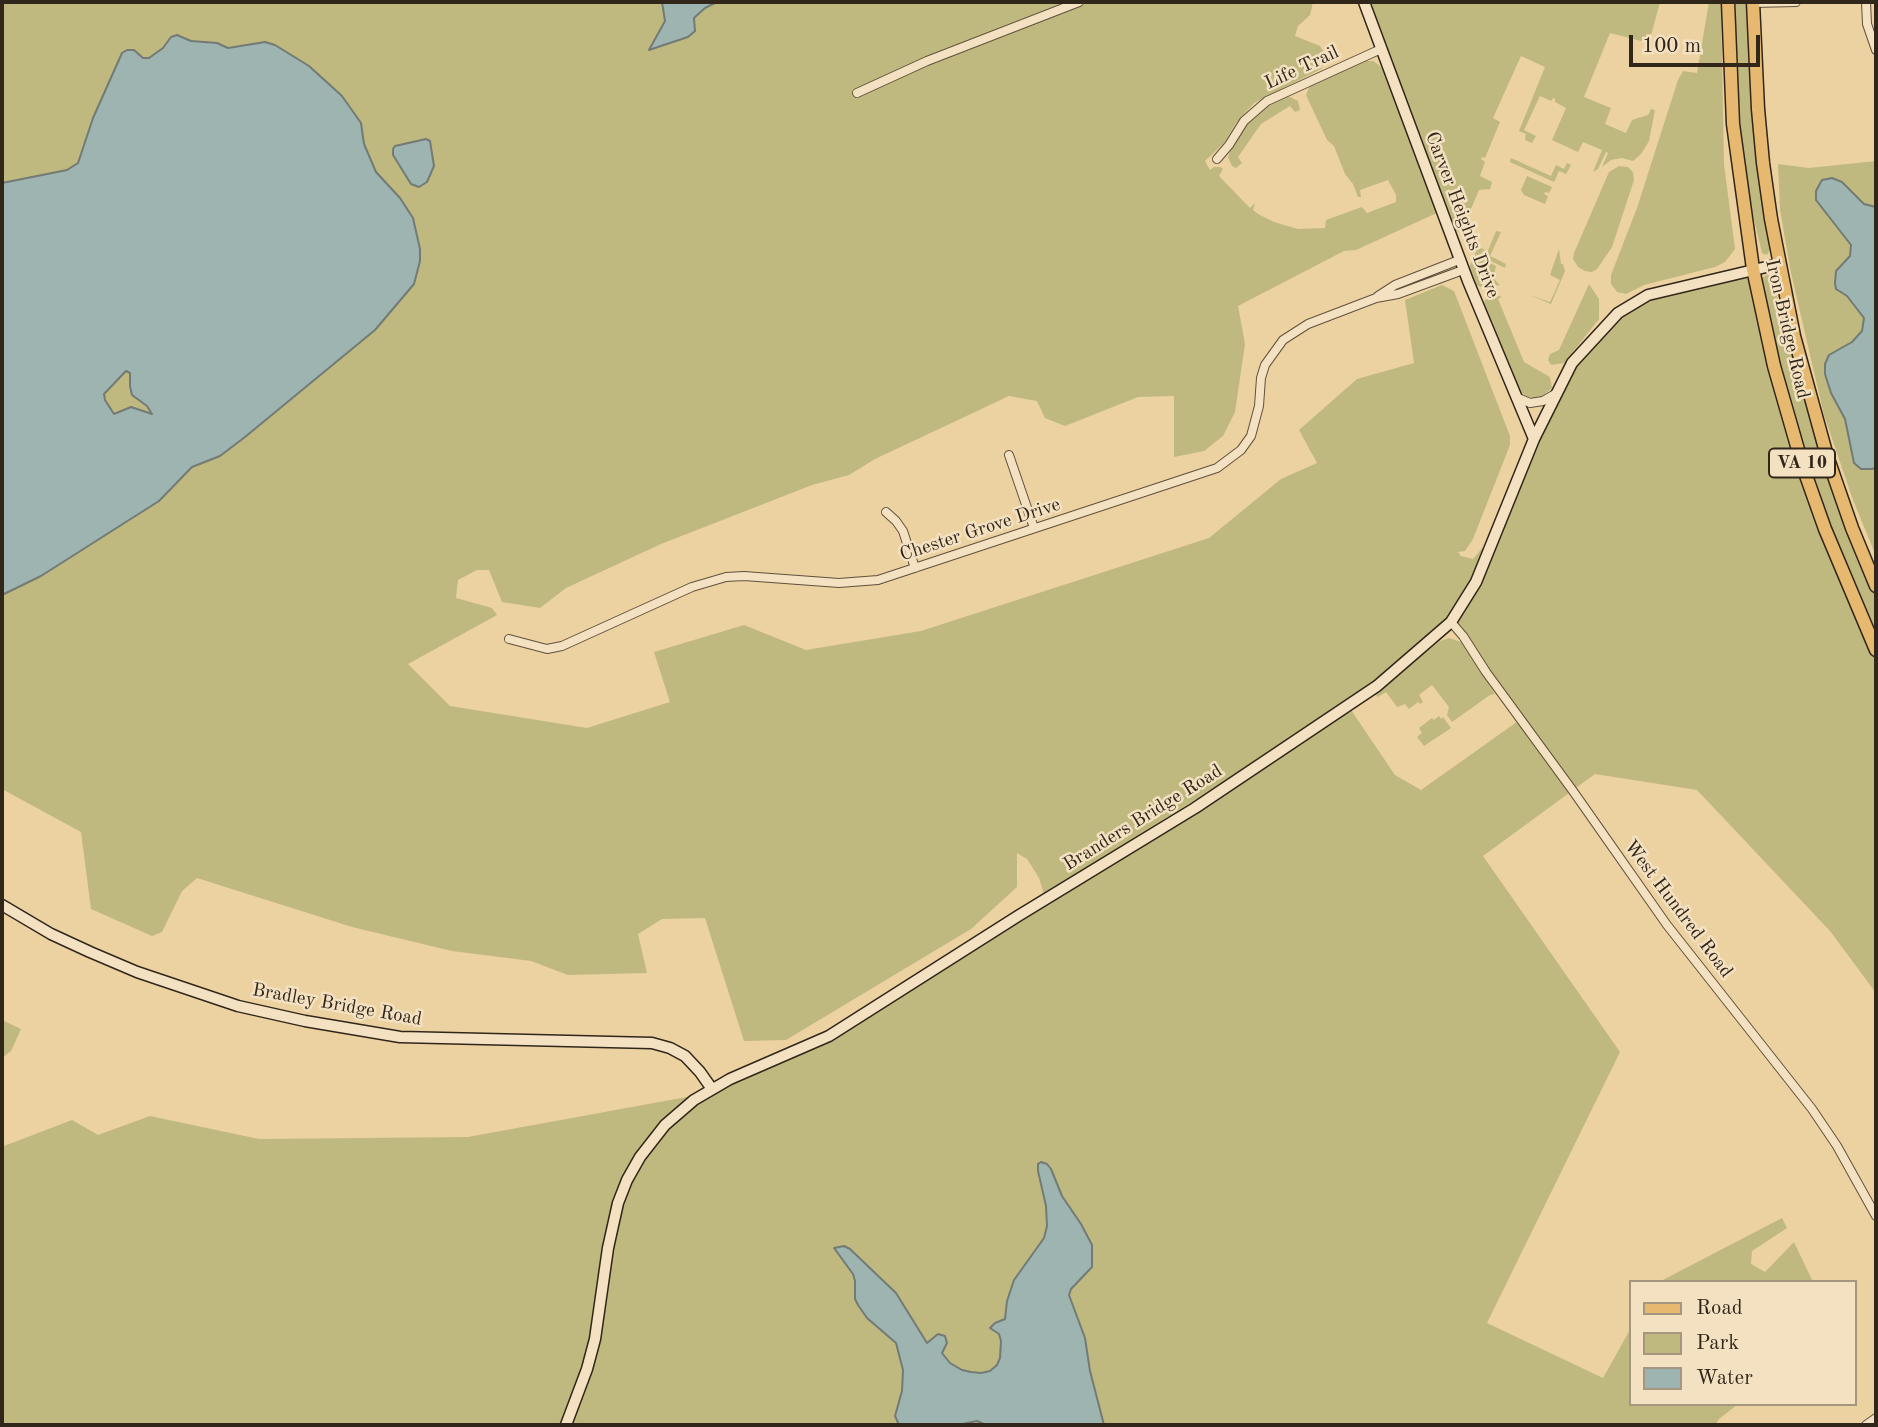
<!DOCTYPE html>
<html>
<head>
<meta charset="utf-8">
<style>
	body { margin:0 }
	#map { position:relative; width:1878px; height:1427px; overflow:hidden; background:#ecd1a1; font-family:"Old Standard TT",serif }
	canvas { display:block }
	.frame { position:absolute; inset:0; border:4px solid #31261a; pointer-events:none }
	.legend { position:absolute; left:1629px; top:1280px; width:228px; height:126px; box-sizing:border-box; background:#f3e1c2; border:2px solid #a5967f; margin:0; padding:9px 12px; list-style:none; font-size:21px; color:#31261a }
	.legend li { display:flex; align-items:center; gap:14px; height:35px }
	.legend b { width:35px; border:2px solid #a5967f }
	.scale { position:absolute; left:1629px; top:35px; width:131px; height:32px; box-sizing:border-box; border:4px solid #31261a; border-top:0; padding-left:9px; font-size:21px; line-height:24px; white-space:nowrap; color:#31261a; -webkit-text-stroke:5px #f3e1c2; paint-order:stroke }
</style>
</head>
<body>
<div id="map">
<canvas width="1878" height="1427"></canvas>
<div class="frame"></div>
<ul class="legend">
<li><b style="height:9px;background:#e6b870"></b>Road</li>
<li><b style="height:19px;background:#c0b97f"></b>Park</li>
<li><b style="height:19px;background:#9db4b1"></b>Water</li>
</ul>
<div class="scale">100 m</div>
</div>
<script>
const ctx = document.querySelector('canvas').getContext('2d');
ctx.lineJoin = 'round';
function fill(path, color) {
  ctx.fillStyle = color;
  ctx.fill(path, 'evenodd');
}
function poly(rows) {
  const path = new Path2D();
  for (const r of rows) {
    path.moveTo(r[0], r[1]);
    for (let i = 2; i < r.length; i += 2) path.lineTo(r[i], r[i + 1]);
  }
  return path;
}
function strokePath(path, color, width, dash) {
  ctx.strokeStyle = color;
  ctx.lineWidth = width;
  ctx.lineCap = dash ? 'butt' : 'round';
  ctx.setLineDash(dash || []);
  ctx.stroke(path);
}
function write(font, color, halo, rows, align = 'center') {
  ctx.font = font + ' "Old Standard TT",serif';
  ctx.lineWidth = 5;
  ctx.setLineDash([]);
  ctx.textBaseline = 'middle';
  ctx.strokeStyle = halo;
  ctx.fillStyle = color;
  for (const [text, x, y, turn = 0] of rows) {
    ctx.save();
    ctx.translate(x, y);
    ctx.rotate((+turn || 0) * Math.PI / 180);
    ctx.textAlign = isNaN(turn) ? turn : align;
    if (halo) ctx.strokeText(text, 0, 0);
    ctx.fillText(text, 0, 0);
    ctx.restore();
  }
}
const green = poly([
	[2,2,1313,2,1310,15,1298,26,1295,36,1320,46,1327,57,1321,69,1254,103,1236,123,1224,143,1205,161,1210,170,1214,167,1220,167,1223,169,1219,176,1250,208,1255,203,1253,210,1258,214,1274,222,1298,229,1325,228,1326,220,1362,207,1367,213,1396,202,1396,195,1388,180,1360,190,1361,197,1358,197,1353,184,1345,174,1334,146,1327,140,1306,95,1310,85,1364,61,1373,61,1380,66,1390,82,1439,212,1356,250,1344,251,1238,306,1245,344,1235,412,1223,436,1204,451,1174,457,1174,396,1138,397,1065,426,1045,418,1037,401,1009,396,875,459,849,475,812,485,661,544,566,588,540,608,502,602,489,570,477,570,458,580,456,598,492,608,497,615,408,664,450,706,587,728,670,702,654,652,744,625,806,650,921,631,1209,538,1281,479,1317,463,1299,430,1357,379,1414,363,1405,300,1442,285,1454,291,1510,436,1510,445,1473,539,1465,551,1458,552,1461,556,1473,559,1484,546,1476,573,1458,606,1442,624,1374,682,1287,742,1044,894,1039,878,1027,859,1017,853,1017,887,971,929,786,1040,744,1041,705,918,662,919,638,934,647,973,568,975,531,961,452,951,352,927,197,878,182,891,162,932,152,936,91,909,81,832,2,789],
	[1364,2,1660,2,1649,43,1610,33,1584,97,1611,108,1605,124,1626,133,1632,120,1648,115,1651,109,1655,110,1649,141,1641,154,1633,161,1622,158,1611,160,1602,167,1608,153,1606,152,1598,169,1593,172,1602,150,1583,142,1578,152,1552,140,1566,108,1555,102,1555,99,1553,98,1551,101,1540,96,1524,130,1536,136,1532,143,1525,140,1526,134,1519,131,1545,67,1521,56,1493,118,1500,122,1485,158,1482,157,1481,159,1485,162,1480,176,1492,182,1490,189,1479,190,1462,230,1455,231,1398,79],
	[1709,2,1721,2,1724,164,1735,249,1725,262,1715,267,1644,285,1626,294,1617,292,1611,284,1611,275,1637,208,1678,80,1683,71,1697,73],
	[1735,2,1750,2,1771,247,1767,255,1762,253,1747,190,1739,112],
	[1288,96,1298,101,1300,110,1295,112,1290,106,1261,124,1238,157,1242,163,1236,168,1232,166,1228,157,1230,151,1249,122,1261,110],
	[1511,158,1551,176,1556,165,1564,169,1567,163,1571,165,1566,174,1559,171,1554,182,1510,162],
	[1876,161,1876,207,1816,191,1816,200,1851,245,1850,256,1836,289,1847,296,1864,318,1862,331,1852,342,1829,355,1831,393,1845,419,1849,435,1871,469,1876,468,1876,556,1853,500,1824,415,1791,273,1780,210,1778,164,1809,168],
	[1619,166,1628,167,1633,172,1634,180,1612,247,1597,269,1592,272,1585,271,1578,267,1573,259,1574,253,1609,172],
	[1527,176,1552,187,1549,193,1545,192,1544,194,1548,196,1545,204,1524,195,1521,190],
	[1496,231,1501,232,1490,256,1506,264,1505,268,1485,258],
	[1478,247,1486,250,1483,255,1485,261,1496,266,1493,278,1500,285,1481,287,1474,284,1469,268],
	[1559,249,1561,264,1563,264,1565,271,1551,304,1530,295,1550,302,1560,280,1550,275],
	[1751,272,1790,430,1876,652,1876,993,1830,931,1697,790,1595,774,1483,856,1620,1052,1487,1323,1603,1378,1631,1328,1631,1404,1738,1404,1719,1419,1715,1425,2,1425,2,1143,4,1146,72,1120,98,1135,150,1116,259,1139,468,1137,703,1094,809,1046,1349,707,1395,775,1421,790,1521,719,1451,622,1460,612,1539,430,1574,363,1620,315,1647,298],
	[1768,274,1773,280,1786,331,1850,530,1876,595,1876,634,1824,509,1798,426,1776,347,1762,278],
	[1589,284,1599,299,1599,319,1564,363,1551,365,1548,360,1550,354,1559,350],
	[1493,294,1502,297,1498,299,1524,362,1550,377,1552,388,1540,398,1527,397,1519,390,1483,304,1488,296],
	[1449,638,1461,642,1495,694,1490,695,1452,722,1447,715,1449,707,1432,685,1419,695,1423,702,1420,704,1418,702,1409,709,1405,704,1397,707,1386,692,1378,697,1376,695,1375,692,1440,641],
	[1439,716,1441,719,1443,717,1451,728,1424,746,1417,737,1422,733,1419,728,1432,718,1434,720],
	[2,1020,21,1029,11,1051,2,1058],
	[1782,1218,1787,1228,1752,1251,1751,1264,1765,1272,1794,1242,1813,1282,1659,1282]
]);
const water = poly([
	[662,2,717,2,705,8,694,18,695,31,688,37,649,50,665,21,662,2],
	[177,35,191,41,217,43,228,48,265,42,275,45,309,66,342,96,361,123,364,144,376,172,400,198,413,218,420,249,420,261,414,284,375,330,245,437,220,456,192,467,159,501,41,576,2,595,2,183,67,170,78,163,93,118,122,53,127,50,134,50,143,58,149,58,163,48,171,37,177,35],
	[126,371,130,373,130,386,132,395,147,406,152,414,131,407,114,414,105,400,104,394,126,371],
	[426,139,430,141,434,166,427,182,419,187,411,184,393,155,393,149,395,146,426,139],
	[1832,178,1842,182,1864,204,1876,207,1876,468,1871,469,1861,469,1854,463,1845,419,1831,393,1825,374,1825,364,1829,355,1852,342,1862,331,1864,318,1847,296,1836,289,1835,283,1836,271,1850,256,1851,245,1816,200,1816,191,1822,180,1832,178],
	[1041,1162,1047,1164,1051,1169,1062,1196,1081,1224,1092,1245,1092,1267,1071,1289,1069,1295,1085,1338,1090,1371,1104,1425,986,1425,977,1421,958,1425,899,1425,895,1416,902,1391,903,1370,896,1343,867,1318,858,1305,855,1299,855,1281,853,1274,834,1248,844,1246,850,1249,896,1293,927,1343,938,1334,945,1336,947,1343,942,1353,950,1363,962,1370,971,1372,981,1373,990,1371,997,1365,1000,1358,1001,1341,999,1334,990,1328,995,1323,1005,1319,1007,1301,1014,1280,1044,1238,1047,1226,1046,1206,1038,1171,1038,1164,1041,1162]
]);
const street = poly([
	[1866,2,1867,24,1876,50],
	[1753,3,1796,2],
	[857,93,927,61,1079,2],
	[1217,159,1229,145,1244,121,1267,101,1381,49],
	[1378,296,1395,285,1459,260],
	[1516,397,1530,403,1543,401,1555,394],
	[1009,455,1034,528],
	[886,512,896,521,903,531,915,568],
	[1451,622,1463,636,1486,672,1573,791,1667,925,1812,1109,1837,1146,1876,1216],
	[509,639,547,649,562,646,692,587,726,577,744,576,839,583,878,580,1217,468,1241,450,1251,436,1259,406,1261,378,1265,365,1283,340,1308,324,1376,298,1398,294,1463,270],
	[1866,1425,1876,1418]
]);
const secondary = poly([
	[1364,2,1468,281,1534,439],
	[2,905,51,934,90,952,137,972,238,1006,305,1021,400,1037,652,1043,670,1048,685,1056,700,1072,712,1089],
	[566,1425,587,1369,595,1339,608,1248,618,1203,627,1180,640,1157,665,1125,694,1100,730,1079,829,1036,1018,916,1195,808,1377,686,1451,622,1476,582,1534,439,1572,363,1618,313,1648,295,1779,264]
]);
const primary = poly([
	[1728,2,1733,124,1753,269,1774,366,1803,467,1825,529,1876,650],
	[1753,2,1758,109,1763,163,1771,219,1794,336,1827,456,1852,528,1876,586]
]);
const shields = [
	[1802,463,66]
];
const shieldNames = [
	["VA 10",1802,463]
];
const streetNames = [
	["Life Trail",1302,68,-25],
	["Carver Heights Drive",1462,215,69],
	["Iron Bridge Road",1787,329,77],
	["Chester Grove Drive",980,530,-18],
	["Branders Bridge Road",1143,818,-32],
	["West Hundred Road",1678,909,53],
	["Bradley Bridge Road",337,1005,10]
];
fill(green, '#c0b97f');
fill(water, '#9db4b1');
strokePath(water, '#727b75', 2);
strokePath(street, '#60513c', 10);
strokePath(secondary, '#31261a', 13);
strokePath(primary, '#31261a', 15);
strokePath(street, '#f3e1c2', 8);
strokePath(secondary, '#f3e1c2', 10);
strokePath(primary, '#e6b870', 12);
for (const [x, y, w] of shields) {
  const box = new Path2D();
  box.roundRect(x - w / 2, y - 14.5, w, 29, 5);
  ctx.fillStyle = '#f3e1c2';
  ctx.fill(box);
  strokePath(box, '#31261a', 2);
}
write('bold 18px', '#31261a', null, shieldNames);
write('19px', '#31261a', '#f3e1c2', streetNames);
</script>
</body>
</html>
